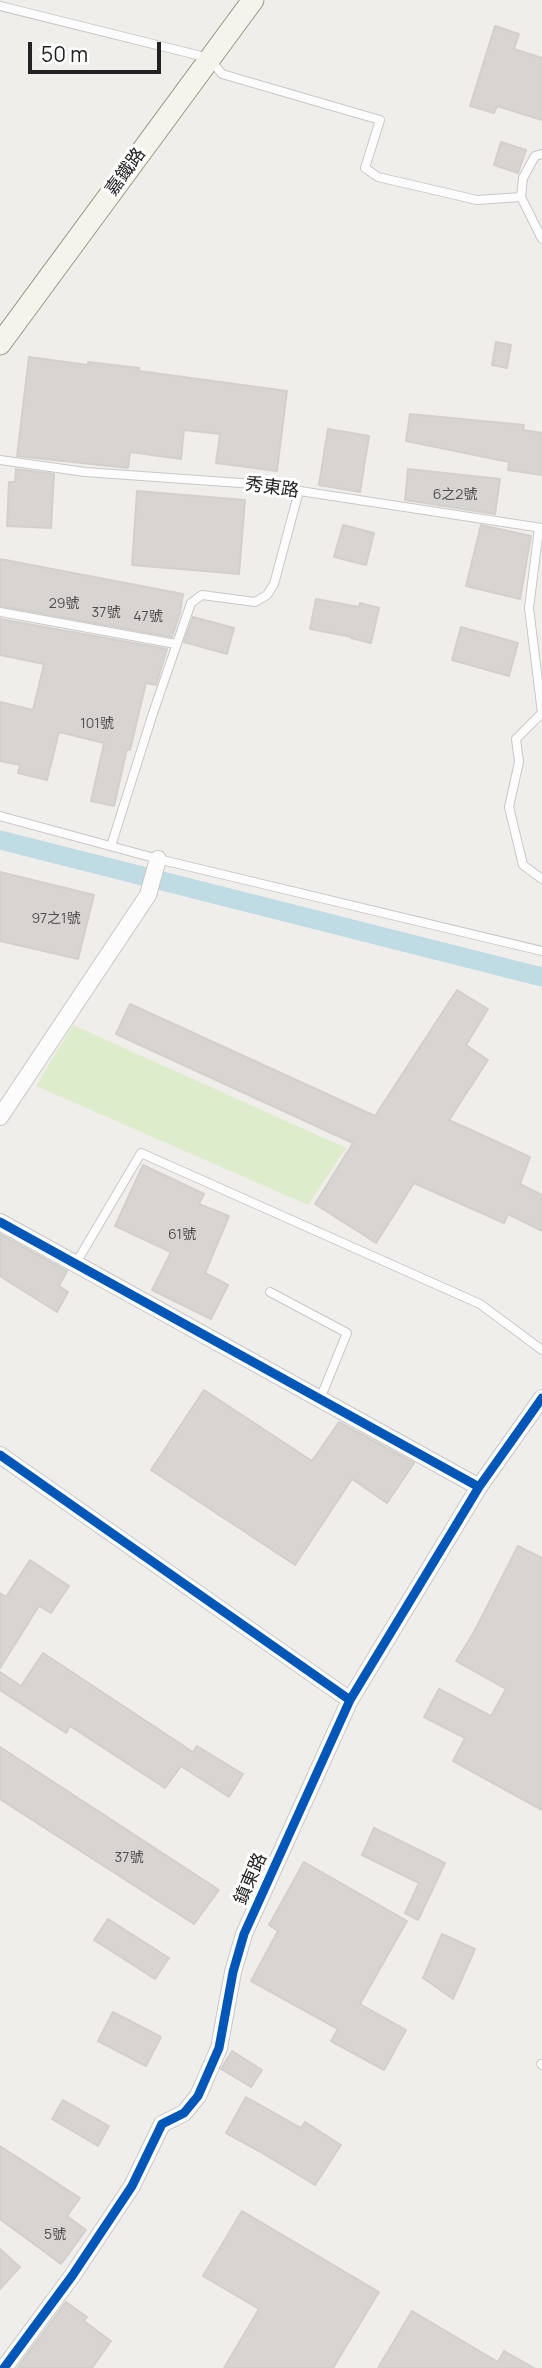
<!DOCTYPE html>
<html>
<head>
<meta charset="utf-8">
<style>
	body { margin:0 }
	#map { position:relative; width:542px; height:2368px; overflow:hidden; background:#f0eeeb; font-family:Manrope,sans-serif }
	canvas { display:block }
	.scale { position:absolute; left:28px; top:42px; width:133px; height:32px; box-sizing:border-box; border:4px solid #222; border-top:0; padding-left:9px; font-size:21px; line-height:24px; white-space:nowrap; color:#222; -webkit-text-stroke:5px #fff; paint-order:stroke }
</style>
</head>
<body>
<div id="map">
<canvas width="542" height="2368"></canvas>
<div class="scale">50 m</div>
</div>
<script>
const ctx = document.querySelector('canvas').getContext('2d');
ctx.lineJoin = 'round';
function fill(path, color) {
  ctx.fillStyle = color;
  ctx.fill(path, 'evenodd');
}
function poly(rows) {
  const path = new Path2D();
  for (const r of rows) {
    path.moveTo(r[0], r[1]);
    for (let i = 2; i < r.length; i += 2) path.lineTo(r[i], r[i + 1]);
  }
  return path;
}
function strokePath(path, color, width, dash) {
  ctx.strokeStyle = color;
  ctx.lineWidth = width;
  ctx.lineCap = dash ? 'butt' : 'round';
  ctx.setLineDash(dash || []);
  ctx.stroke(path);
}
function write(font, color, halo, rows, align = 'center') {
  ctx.font = font + ' Manrope,"Noto Sans TC",sans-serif';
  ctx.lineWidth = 6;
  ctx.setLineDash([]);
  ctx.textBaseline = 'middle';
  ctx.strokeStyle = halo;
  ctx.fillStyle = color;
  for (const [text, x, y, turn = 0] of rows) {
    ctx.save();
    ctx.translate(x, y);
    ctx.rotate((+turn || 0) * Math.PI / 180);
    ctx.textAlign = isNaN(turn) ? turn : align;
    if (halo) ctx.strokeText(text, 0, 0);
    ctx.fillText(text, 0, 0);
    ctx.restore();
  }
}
const grass = poly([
	[73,1025,346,1148,308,1205,36,1086]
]);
const canal = poly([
	[0,840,542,977]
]);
const building = poly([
	[495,26,519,34,514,49,542,58,542,120,497,106,494,113,470,106,495,26],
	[501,142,526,150,518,173,494,165,501,142],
	[496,342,511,345,507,368,492,365,496,342],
	[29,357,88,365,88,362,139,368,139,371,287,391,277,471,216,463,220,434,184,430,181,459,130,452,128,468,17,456,29,357],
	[410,414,524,425,523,430,542,433,542,475,508,470,509,462,406,441,410,414],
	[328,429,369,436,360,492,319,485,328,429],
	[16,469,54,474,51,528,7,526,9,482,15,482,16,469],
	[408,469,500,479,495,514,405,500,408,469],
	[137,491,245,500,239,574,132,565,137,491],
	[343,525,374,533,366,565,334,557,343,525],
	[481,525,531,536,520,599,466,586,481,525],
	[0,559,183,594,180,613,172,637,0,606,0,559],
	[316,599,359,607,360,603,379,608,371,643,351,638,352,637,310,629,316,599],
	[193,617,234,628,227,654,184,642,193,617],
	[0,619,167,649,156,685,146,683,130,750,127,749,114,806,91,801,104,743,59,732,47,780,18,773,20,765,0,761,0,702,33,710,44,664,0,655,0,619],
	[461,627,518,643,509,676,452,660,461,627],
	[0,872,94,895,78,959,0,941,0,872],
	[457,990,488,1009,466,1045,488,1060,449,1120,530,1157,520,1184,542,1195,542,1231,508,1214,504,1223,414,1183,376,1243,315,1204,353,1143,116,1034,130,1004,375,1116,457,990],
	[143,1165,204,1194,199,1204,229,1216,205,1273,228,1285,211,1319,152,1290,171,1252,115,1226,143,1165],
	[0,1234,67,1271,59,1286,68,1292,57,1312,0,1276,0,1234],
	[204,1390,312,1461,339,1422,414,1463,387,1503,352,1479,295,1565,151,1470,204,1390],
	[518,1546,542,1558,542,1810,453,1761,465,1738,424,1717,439,1689,491,1716,506,1689,456,1661,474,1632,518,1546],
	[30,1560,69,1586,51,1613,39,1606,0,1668,0,1593,6,1597,30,1560],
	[43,1653,193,1752,197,1746,243,1774,229,1797,181,1766,165,1788,70,1726,66,1733,0,1690,0,1672,21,1686,43,1653],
	[0,1747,219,1890,194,1924,0,1799,0,1747],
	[374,1828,445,1863,418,1920,405,1913,419,1883,362,1855,374,1828],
	[304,1862,407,1921,360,2004,406,2030,384,2070,331,2041,338,2029,251,1981,278,1931,269,1925,304,1862],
	[108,1919,169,1958,155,1979,94,1940,108,1919],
	[442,1934,475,1949,453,1999,423,1978,442,1934],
	[113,2012,161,2037,146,2066,98,2041,113,2012],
	[232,2051,262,2070,251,2087,221,2069,232,2051],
	[246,2097,301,2128,305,2122,341,2145,315,2185,259,2151,226,2133,246,2097],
	[63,2100,109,2126,98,2146,52,2119,63,2100],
	[0,2146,80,2198,67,2216,86,2230,61,2264,0,2219,0,2146],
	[242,2211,379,2292,333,2368,224,2368,259,2309,203,2276,242,2211],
	[0,2249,20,2267,0,2289,0,2249],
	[66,2302,87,2317,84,2321,111,2341,92,2368,17,2368,66,2302],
	[412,2311,498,2362,504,2351,534,2368,378,2368,412,2311]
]);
const lane = poly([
	[0,6,209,58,222,74,380,120,365,168,378,177,477,200,521,197],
	[542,154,535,156,523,178,521,197,542,239],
	[0,460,85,472,254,484,542,528],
	[539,528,529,608,542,713,516,739,519,762,509,807,523,865,542,879],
	[0,612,176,644],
	[0,816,158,859,542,951],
	[111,846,153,713,191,603,202,595,255,602,267,595,274,584,299,491],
	[76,1263,141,1153,480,1304,542,1350],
	[270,1292,347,1333,320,1399],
	[541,2064,542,2065]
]);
const street = poly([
	[0,1117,148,895,158,859],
	[0,1222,479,1487],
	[0,1455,350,1700],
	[4,2368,72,2276,132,2186,162,2124,184,2113,198,2096,219,2048,233,1972,244,1934,350,1700,479,1487,542,1398]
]);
const secondary = poly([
	[0,344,253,0]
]);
const cycleway = poly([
	[0,1222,479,1487],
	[0,1455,350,1700],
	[4,2368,72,2276,132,2186,162,2124,184,2113,198,2096,219,2048,233,1972,244,1934,350,1700,479,1487,542,1398]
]);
const numberNames = [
	["6之2號",455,495],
	["29號",64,604],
	["37號",106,613],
	["47號",148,617],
	["101號",97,724],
	["97之1號",56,919],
	["61號",182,1235],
	["37號",129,1858],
	["5號",55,2235]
];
const streetNames = [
	["嘉鐵路",126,172,-54],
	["秀東路",272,488,8],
	["鎮東路",251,1879,-66]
];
fill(grass, '#ddeccb');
strokePath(canal, '#bfdbe3', 19);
fill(building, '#d7d4d2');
strokePath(building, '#d3d0cc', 2);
strokePath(lane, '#c9c8c7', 10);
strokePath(street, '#c9c8c7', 18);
strokePath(secondary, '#999a82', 23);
strokePath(lane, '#fdfcfc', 8);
strokePath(street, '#fdfcfc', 16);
strokePath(secondary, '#f4f4ed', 21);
strokePath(cycleway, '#0057b8', 9);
write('14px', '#4f4e4e', null, numberNames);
write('18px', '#222', '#fff', streetNames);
</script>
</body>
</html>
